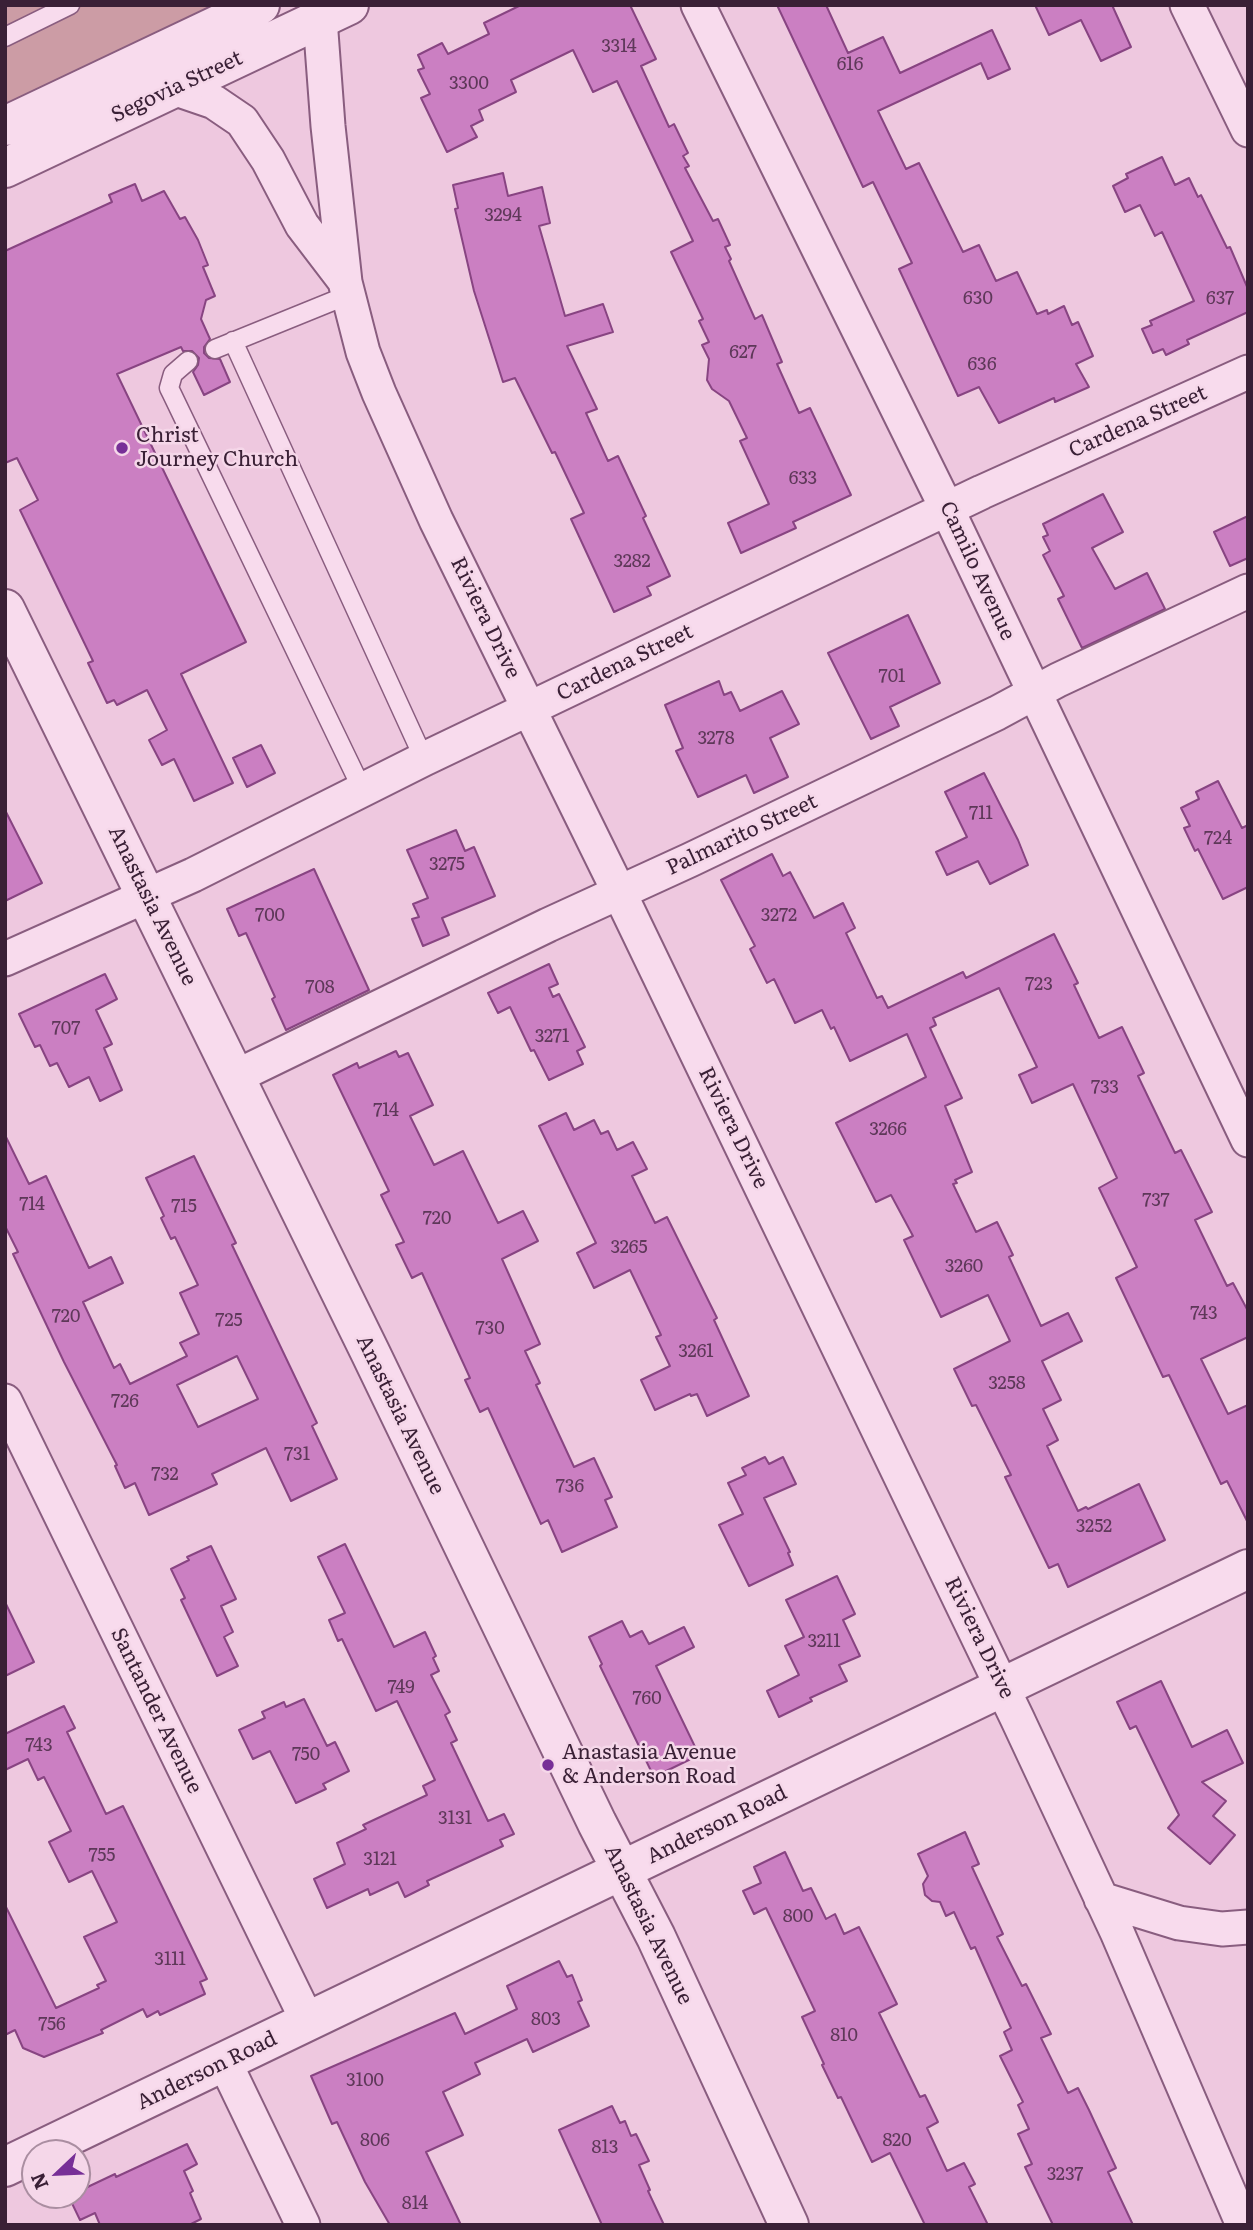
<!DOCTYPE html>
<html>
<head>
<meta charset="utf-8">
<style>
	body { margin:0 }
	#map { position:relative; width:1253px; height:2230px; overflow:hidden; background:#eec8df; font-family:Literata,serif }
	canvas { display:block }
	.frame { position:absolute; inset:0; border:7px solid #3a2036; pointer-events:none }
	.north { position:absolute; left:21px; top:2139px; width:70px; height:70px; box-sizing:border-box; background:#f5d7e9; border:2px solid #aa8ea1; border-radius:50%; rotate:247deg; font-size:19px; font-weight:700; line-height:28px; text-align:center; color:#3a2036 }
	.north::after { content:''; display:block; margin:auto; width:24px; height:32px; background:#772f97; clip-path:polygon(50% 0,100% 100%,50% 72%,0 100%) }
</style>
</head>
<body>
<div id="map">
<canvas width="1253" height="2230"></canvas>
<div class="frame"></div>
<div class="north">N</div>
</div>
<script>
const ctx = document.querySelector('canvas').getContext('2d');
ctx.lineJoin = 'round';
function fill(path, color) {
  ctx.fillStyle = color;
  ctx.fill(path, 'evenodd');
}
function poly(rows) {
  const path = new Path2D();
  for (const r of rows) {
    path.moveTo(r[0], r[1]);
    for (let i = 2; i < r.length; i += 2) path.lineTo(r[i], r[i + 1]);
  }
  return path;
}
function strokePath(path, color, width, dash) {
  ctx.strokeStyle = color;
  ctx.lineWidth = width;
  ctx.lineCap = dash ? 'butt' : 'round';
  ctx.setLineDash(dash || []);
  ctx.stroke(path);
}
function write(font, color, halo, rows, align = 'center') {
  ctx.font = font + ' Literata,serif';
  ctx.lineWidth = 5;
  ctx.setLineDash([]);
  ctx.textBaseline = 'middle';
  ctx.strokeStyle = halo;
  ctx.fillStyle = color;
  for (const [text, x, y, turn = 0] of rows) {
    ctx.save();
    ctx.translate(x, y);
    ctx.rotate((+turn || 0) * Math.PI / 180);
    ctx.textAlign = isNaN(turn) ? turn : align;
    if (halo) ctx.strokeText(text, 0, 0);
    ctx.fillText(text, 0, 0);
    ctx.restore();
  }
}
const green = poly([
	[5,5,225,5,5,110]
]);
const building = poly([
	[521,5,630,5,656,59,641,66,669,127,674,124,688,153,683,156,689,166,685,168,713,221,718,219,730,245,725,247,731,259,729,261,755,319,762,315,782,362,777,364,799,413,810,408,851,495,793,522,796,528,741,553,728,523,769,504,740,441,747,438,729,401,712,389,707,380,709,359,702,345,709,342,699,321,703,319,671,252,693,241,617,81,593,92,573,50,511,80,516,92,479,110,483,120,471,126,477,137,447,152,421,98,430,94,418,70,424,68,418,55,442,43,448,54,489,34,484,23,521,5],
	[777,5,826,5,848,53,883,37,900,73,992,30,1010,69,988,79,981,63,878,111,906,169,919,163,963,252,979,245,996,281,1017,272,1037,314,1047,310,1048,314,1064,306,1072,325,1078,322,1093,356,1076,364,1089,387,1055,402,1054,398,999,423,979,387,958,396,899,269,912,263,873,182,863,187,777,5],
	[1035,5,1112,5,1131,47,1101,61,1081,20,1049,35,1035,5],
	[1162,157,1175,185,1189,178,1198,197,1201,195,1227,248,1230,247,1248,289,1248,312,1187,340,1189,344,1166,355,1163,349,1153,353,1142,329,1152,325,1150,321,1194,301,1162,232,1155,236,1140,205,1125,212,1113,186,1128,178,1126,174,1162,157],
	[503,173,508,196,542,187,550,223,539,226,565,316,603,304,613,332,567,346,597,409,586,413,608,461,618,456,646,516,643,518,670,576,647,587,651,595,614,612,571,519,584,513,555,452,552,453,515,378,503,382,474,291,455,209,458,208,453,185,503,173],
	[135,184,142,201,164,191,180,219,185,217,198,240,208,265,203,267,215,296,206,300,201,319,210,339,204,347,204,353,209,358,220,359,230,382,204,395,193,372,198,365,199,358,192,351,183,351,181,347,117,374,246,642,181,674,233,783,194,801,174,759,162,765,149,740,167,730,147,690,117,705,114,700,107,703,88,663,93,661,20,510,38,500,17,458,5,463,5,251,112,202,109,195,135,184],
	[1103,494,1123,532,1092,548,1115,589,1147,573,1165,609,1082,648,1058,599,1064,596,1043,555,1050,551,1043,537,1048,535,1043,524,1103,494],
	[1248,516,1248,558,1230,566,1214,532,1248,516],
	[908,615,940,683,890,707,899,726,871,739,828,653,908,615],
	[719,681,724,695,731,692,740,711,782,691,799,724,770,738,788,777,754,793,746,775,698,797,676,751,683,748,665,705,719,681],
	[261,745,275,773,247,787,233,758,261,745],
	[984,773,1018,840,1028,865,990,884,978,861,947,875,936,852,967,837,945,792,984,773],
	[1218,781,1242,828,1248,825,1248,887,1223,899,1198,849,1195,851,1184,828,1190,826,1181,808,1199,799,1196,792,1218,781],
	[5,810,42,883,5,901,5,810],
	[456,830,465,851,474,847,495,896,442,918,449,935,423,946,412,919,419,917,413,904,428,898,407,850,456,830],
	[772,854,783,876,790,872,814,918,843,903,855,928,846,933,877,998,882,996,888,1008,963,972,966,978,1054,934,1078,983,1074,985,1099,1038,1122,1027,1144,1073,1138,1076,1175,1153,1181,1150,1212,1212,1195,1220,1227,1286,1233,1283,1248,1311,1248,1337,1201,1359,1228,1414,1248,1405,1248,1523,1227,1481,1221,1484,1169,1375,1163,1377,1116,1278,1137,1267,1099,1188,1117,1178,1073,1084,1032,1103,1019,1075,1037,1067,999,988,933,1018,936,1025,930,1028,962,1098,945,1106,972,1172,955,1180,957,1183,953,1184,976,1232,997,1222,1013,1255,1009,1257,1041,1326,1068,1313,1082,1341,1042,1361,1061,1400,1043,1409,1058,1440,1047,1446,1078,1511,1086,1507,1088,1509,1139,1484,1165,1540,1068,1587,1058,1564,1049,1568,1005,1477,1011,1475,976,1405,972,1406,954,1369,1010,1341,988,1295,941,1317,904,1240,913,1236,891,1195,876,1202,836,1123,926,1077,907,1034,850,1061,834,1027,831,1029,822,1010,795,1023,774,979,767,983,750,949,755,946,721,880,772,854],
	[314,869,369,990,286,1030,272,999,275,997,246,933,239,936,227,909,314,869],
	[549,964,558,984,549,988,553,997,559,994,585,1047,577,1051,583,1064,549,1080,534,1050,531,1051,510,1007,498,1013,488,993,549,964],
	[105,974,117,999,96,1010,112,1044,104,1048,122,1090,100,1101,89,1077,69,1087,57,1063,50,1066,40,1045,35,1047,19,1014,105,974],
	[396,1051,399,1057,408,1053,433,1105,410,1116,434,1165,463,1151,498,1223,523,1211,538,1241,502,1259,540,1344,525,1351,540,1383,536,1385,574,1467,594,1458,612,1497,605,1500,617,1527,562,1552,548,1520,541,1524,488,1408,480,1412,465,1380,470,1378,422,1273,412,1278,396,1245,404,1242,381,1195,389,1191,333,1075,357,1063,359,1068,396,1051],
	[566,1113,574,1130,594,1120,601,1134,608,1131,617,1150,633,1142,647,1169,632,1176,655,1223,667,1217,717,1318,714,1320,749,1396,707,1416,697,1394,691,1396,690,1394,655,1410,641,1380,670,1366,656,1337,661,1335,630,1270,594,1288,577,1253,596,1243,539,1126,566,1113],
	[5,1135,29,1184,46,1176,89,1268,111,1257,123,1283,83,1302,114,1368,120,1364,130,1384,187,1356,180,1343,199,1334,180,1293,198,1285,175,1237,171,1239,161,1218,164,1216,146,1178,194,1156,236,1243,232,1245,317,1423,312,1426,337,1479,291,1501,266,1448,212,1474,217,1484,149,1515,135,1483,125,1488,115,1466,117,1465,64,1362,13,1254,18,1252,5,1226,5,1135],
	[237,1356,258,1399,198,1427,177,1385,237,1356],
	[765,1457,769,1464,783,1457,796,1484,764,1498,790,1552,788,1553,793,1565,749,1586,719,1525,743,1514,728,1483,746,1475,742,1468,765,1457],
	[345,1544,394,1647,425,1632,436,1656,433,1658,439,1671,431,1675,450,1712,445,1715,457,1740,451,1743,488,1821,504,1814,514,1834,500,1840,503,1846,427,1881,429,1885,405,1897,398,1882,370,1895,368,1889,327,1908,314,1879,345,1864,337,1843,366,1829,363,1825,427,1795,423,1786,435,1780,397,1701,376,1711,342,1639,338,1641,329,1620,345,1613,318,1557,345,1544],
	[211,1546,236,1599,221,1606,233,1632,224,1637,238,1666,217,1676,181,1600,185,1598,171,1569,189,1560,187,1557,211,1546],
	[837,1576,855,1614,843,1620,860,1656,839,1665,847,1681,810,1698,812,1701,779,1717,767,1691,799,1675,785,1646,804,1637,786,1600,837,1576],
	[5,1602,34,1662,5,1676,5,1602],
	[622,1621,630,1637,642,1631,649,1644,684,1627,694,1647,656,1666,699,1755,654,1777,600,1666,602,1664,589,1637,622,1621],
	[1161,1681,1192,1747,1227,1730,1243,1763,1202,1782,1226,1801,1213,1816,1235,1835,1210,1864,1168,1828,1179,1815,1136,1726,1130,1729,1117,1702,1161,1681],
	[304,1699,327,1746,335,1742,349,1771,323,1784,326,1789,296,1803,270,1751,253,1759,239,1730,265,1718,262,1712,284,1702,286,1707,304,1699],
	[64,1706,75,1728,67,1732,106,1814,123,1806,207,1979,200,1982,205,1994,160,2015,158,2011,147,2017,143,2009,101,2030,103,2033,44,2057,23,2048,15,2030,5,2035,5,1905,56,2008,99,1988,97,1985,106,1981,84,1937,117,1922,92,1871,69,1882,49,1842,71,1831,44,1777,38,1780,28,1759,5,1770,5,1734,64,1706],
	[965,1832,979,1864,972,1867,1003,1934,997,1937,1022,1986,1026,1984,1051,2034,1041,2038,1068,2093,1078,2088,1089,2110,1116,2168,1108,2172,1133,2225,1053,2225,1025,2167,1032,2164,1018,2134,1029,2129,1018,2105,1023,2102,1000,2056,1012,2050,1004,2032,1011,2028,975,1947,971,1949,954,1912,946,1916,940,1902,932,1901,925,1895,923,1884,928,1876,918,1854,965,1832],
	[785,1852,803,1891,811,1888,826,1919,835,1914,844,1934,859,1927,897,2004,879,2013,920,2097,925,2095,938,2122,927,2128,947,2171,964,2163,975,2184,969,2187,988,2225,925,2225,890,2153,872,2162,841,2097,838,2098,822,2065,824,2064,802,2017,815,2011,766,1908,754,1914,743,1891,761,1883,754,1867,785,1852],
	[559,1961,567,1977,572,1975,582,2000,578,2002,589,2026,533,2052,527,2039,475,2063,480,2074,443,2092,463,2135,426,2152,461,2225,390,2225,365,2182,337,2122,332,2124,311,2076,455,2013,465,2034,517,2009,507,1986,559,1961],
	[612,2106,620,2123,625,2121,631,2136,636,2134,649,2161,639,2165,650,2190,648,2191,664,2225,602,2225,559,2130,612,2106],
	[187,2144,197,2164,184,2171,193,2191,190,2193,201,2219,189,2225,100,2225,95,2213,80,2220,68,2195,77,2195,77,2192,115,2174,116,2177,187,2144]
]);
const service = poly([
	[5,37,70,5],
	[233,341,424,759],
	[215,349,348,295],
	[188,361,173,374,169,388,172,394,362,789]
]);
const minor = poly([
	[698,5,947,509,1248,1140],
	[1187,5,1248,130],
	[320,19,328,126,345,282,363,352,379,393,436,520,619,892,1017,1718,1117,1932,1243,2225],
	[176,89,214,102,242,121,268,160,302,225,344,280],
	[5,959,193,875,424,759,982,492,1248,372],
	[235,1077,548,925,690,860,997,713,1058,680,1248,591],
	[5,1401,308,2022],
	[1101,1899,1179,1923,1222,1929,1248,1927],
	[225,2063,303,2225]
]);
const tertiary = poly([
	[5,126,260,5],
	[5,168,349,5],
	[5,609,370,1352,597,1823,656,1937,789,2225],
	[5,2167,1248,1569]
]);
const markers = [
	[122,448,7,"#772f97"],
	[548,1765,7,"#772f97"]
];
const numberNames = [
	["3314",619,47],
	["616",850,65],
	["3300",469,84],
	["3294",503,216],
	["630",978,299],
	["637",1220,299],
	["627",743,353],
	["636",982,365],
	["633",803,479],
	["3282",632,562],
	["701",892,677],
	["3278",716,739],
	["711",981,814],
	["724",1218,839],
	["3275",447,865],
	["700",270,916],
	["3272",779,916],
	["723",1039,985],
	["708",320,988],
	["707",66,1029],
	["3271",552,1037],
	["733",1105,1088],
	["714",386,1111],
	["3266",888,1130],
	["737",1156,1201],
	["714",32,1205],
	["715",184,1207],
	["720",437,1219],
	["3265",629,1248],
	["3260",964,1267],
	["743",1204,1314],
	["720",66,1317],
	["725",229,1321],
	["730",490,1329],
	["3261",696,1352],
	["3258",1007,1384],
	["726",125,1402],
	["731",297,1455],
	["732",165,1475],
	["736",570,1487],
	["3252",1094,1527],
	["3211",824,1642],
	["749",401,1688],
	["760",647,1699],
	["743",39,1746],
	["750",306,1755],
	["3131",455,1819],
	["755",102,1856],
	["3121",380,1860],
	["800",798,1917],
	["3111",170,1960],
	["803",546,2020],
	["756",52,2025],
	["810",844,2036],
	["3100",365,2081],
	["806",375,2141],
	["820",897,2141],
	["813",605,2148],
	["3237",1065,2175],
	["814",415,2204]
];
const streetNames = [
	["Segovia Street",177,87,-25],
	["Cardena Street",1138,422,-24],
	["Camilo Avenue",977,571,65],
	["Riviera Drive",485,618,64],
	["Cardena Street",625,663,-26],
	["Palmarito Street",742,835,-25],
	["Anastasia Avenue",152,906,64],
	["Riviera Drive",733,1128,64],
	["Anastasia Avenue",400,1415,64],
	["Riviera Drive",979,1638,64],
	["Santander Avenue",156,1711,64],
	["Anderson Road",717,1825,-26],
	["Anastasia Avenue",648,1925,64],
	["Anderson Road",207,2071,-26]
];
const poiNames = [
	["Christ",136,436],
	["Journey Church",136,460],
	["Anastasia Avenue",562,1753],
	["& Anderson Road",562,1777]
];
fill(green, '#cc9ca5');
fill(building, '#cb7fc2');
strokePath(building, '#884482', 2);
strokePath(service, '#895d7f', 21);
strokePath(minor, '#895d7f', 37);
strokePath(tertiary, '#895d7f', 42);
strokePath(service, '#f8dbed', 18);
strokePath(minor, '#f8dbed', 33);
strokePath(tertiary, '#f8dbed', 38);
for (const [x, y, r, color] of markers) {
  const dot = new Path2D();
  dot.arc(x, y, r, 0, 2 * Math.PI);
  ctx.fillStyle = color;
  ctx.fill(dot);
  strokePath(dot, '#f5d7e9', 2.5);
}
write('18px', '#5e3859', null, numberNames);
write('21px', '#3a2036', '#f5d7e9', streetNames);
write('21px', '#3a2036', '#f5d7e9', poiNames, 'left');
</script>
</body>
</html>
